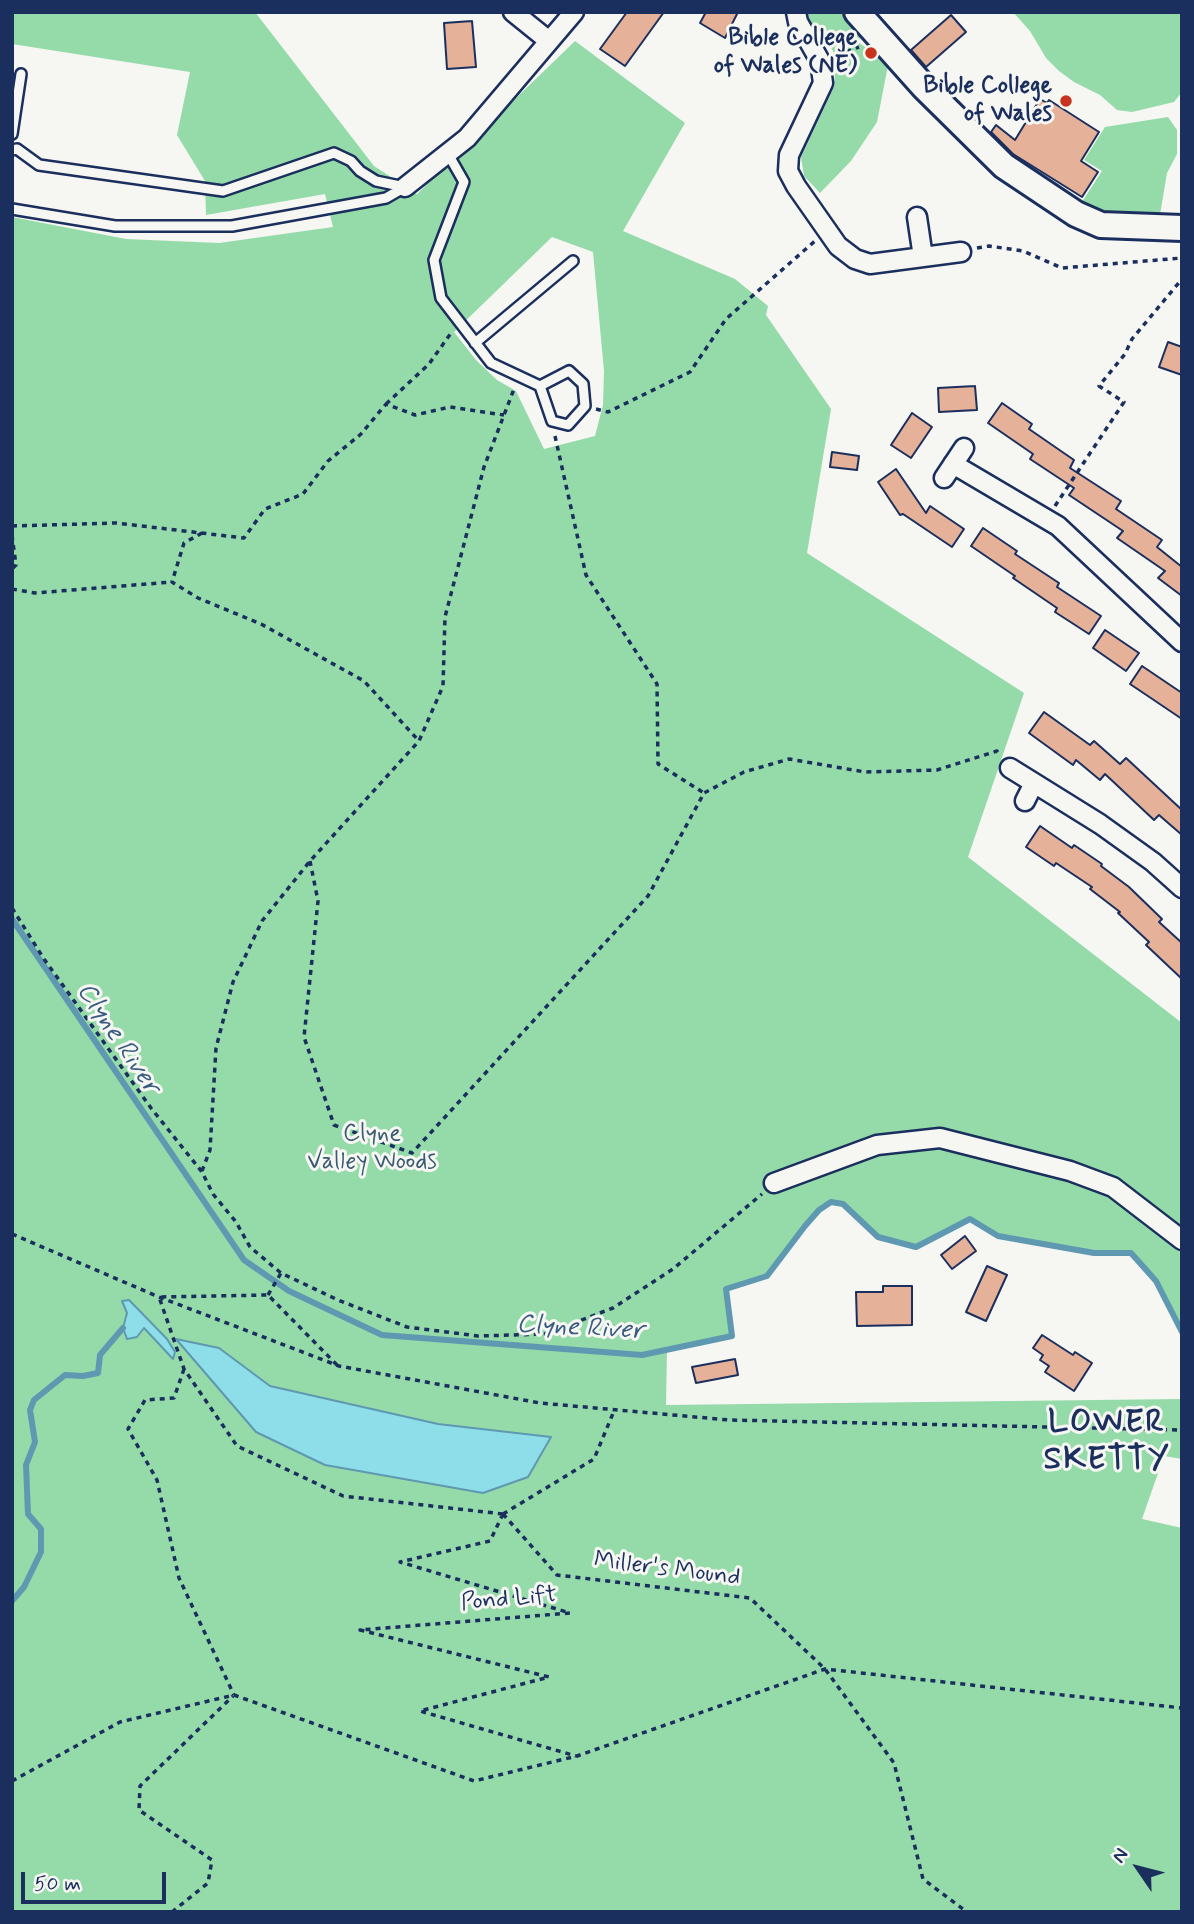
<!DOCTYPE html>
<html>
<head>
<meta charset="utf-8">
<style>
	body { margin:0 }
	#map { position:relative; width:1194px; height:1924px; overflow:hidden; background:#f6f6f2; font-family:Mynerve,sans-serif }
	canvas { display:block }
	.frame { position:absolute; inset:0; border:14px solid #1b2f5e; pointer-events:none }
	.north { position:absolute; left:1103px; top:1833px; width:70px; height:70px; -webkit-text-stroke:5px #f6f6f2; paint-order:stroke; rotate:305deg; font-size:19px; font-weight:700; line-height:28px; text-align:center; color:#1b2f5e }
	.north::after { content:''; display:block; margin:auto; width:24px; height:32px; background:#1b2f5e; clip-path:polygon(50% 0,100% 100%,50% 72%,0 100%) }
	.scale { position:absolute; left:21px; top:1872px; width:145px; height:32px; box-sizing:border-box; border:4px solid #1b2f5e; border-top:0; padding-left:9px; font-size:21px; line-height:24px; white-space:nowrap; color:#1b2f5e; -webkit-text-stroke:5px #f6f6f2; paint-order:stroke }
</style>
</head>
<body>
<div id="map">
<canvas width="1194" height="1924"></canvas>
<div class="frame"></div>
<div class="north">N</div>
<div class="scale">50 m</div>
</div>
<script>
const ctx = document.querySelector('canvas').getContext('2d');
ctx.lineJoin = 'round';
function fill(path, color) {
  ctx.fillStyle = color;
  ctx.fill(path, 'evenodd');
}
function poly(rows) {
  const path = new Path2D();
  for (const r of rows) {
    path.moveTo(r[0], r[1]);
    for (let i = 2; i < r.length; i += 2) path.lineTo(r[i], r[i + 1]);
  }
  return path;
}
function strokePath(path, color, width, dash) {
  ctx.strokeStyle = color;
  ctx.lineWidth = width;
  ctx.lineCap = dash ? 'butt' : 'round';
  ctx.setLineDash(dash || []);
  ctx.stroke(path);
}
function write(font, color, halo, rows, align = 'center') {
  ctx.font = font + ' Mynerve,sans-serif';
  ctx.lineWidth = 6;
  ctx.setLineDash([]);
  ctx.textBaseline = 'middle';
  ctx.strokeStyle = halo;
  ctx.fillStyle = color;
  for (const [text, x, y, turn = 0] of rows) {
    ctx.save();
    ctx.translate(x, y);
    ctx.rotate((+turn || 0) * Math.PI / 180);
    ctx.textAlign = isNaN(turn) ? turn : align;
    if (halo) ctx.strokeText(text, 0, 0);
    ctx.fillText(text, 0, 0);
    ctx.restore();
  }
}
const green = poly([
	[12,12,255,12,374,166,417,194,575,41,685,123,623,231,735,279,768,306,766,315,831,409,807,553,1024,693,968,857,1182,1023,1182,1332,1156,1281,1131,1253,1094,1253,998,1236,970,1219,916,1247,878,1237,843,1204,831,1202,819,1210,805,1226,767,1276,726,1289,732,1336,667,1350,666,1405,1182,1399,1182,1459,1164,1456,1142,1519,1182,1528,1182,1912,12,1912,12,217,126,239,219,243,333,227,325,194,206,215,205,181,177,135,190,72,12,44],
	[552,237,593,252,604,371,603,405,595,436,544,449,516,391,497,380,476,360,454,332],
	[806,12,840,12,862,35,858,42,883,60,889,60,877,122,851,161,820,193,804,176,801,157,834,87,836,59,832,49,810,23],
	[1013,12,1182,12,1182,92,1174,102,1132,112,1117,110,1100,95,1074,82,1059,71,1046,58,1030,31],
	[1168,117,1177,130,1177,154,1167,173,1159,221,1105,218,1080,205,1102,171,1084,160,1105,127]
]);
const water = poly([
	[129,1300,167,1339,175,1352,173,1359,144,1328,137,1337,127,1339,123,1328,127,1313,122,1301,129,1300],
	[176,1339,219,1348,270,1386,438,1424,551,1437,528,1477,483,1493,325,1465,256,1432,176,1339]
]);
const stream = poly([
	[12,919,244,1260,289,1291,382,1335,642,1355,732,1336,726,1289,767,1276,805,1226,819,1210,831,1202,843,1204,878,1237,916,1247,970,1219,998,1236,1094,1253,1131,1253,1156,1281,1182,1332],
	[12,1601,24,1587,41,1552,41,1529,28,1514,26,1465,35,1442,30,1410,34,1400,65,1375,83,1376,98,1373,100,1355,123,1328]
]);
const building = poly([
	[627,12,664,12,625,66,600,49,627,12],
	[706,12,738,12,725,38,700,23,706,12],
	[951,15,966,32,926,67,911,50,951,15],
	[472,21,476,67,447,69,444,23,472,21],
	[1040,99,1047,103,1049,100,1099,132,1081,161,1098,172,1082,197,1013,154,991,132,996,125,1015,140,1040,99],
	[1168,342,1182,347,1182,375,1159,367,1168,342],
	[975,386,977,410,939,412,938,388,975,386],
	[1002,403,1032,424,1029,429,1074,460,1070,468,1121,501,1116,509,1162,540,1157,547,1182,567,1182,596,1158,578,1165,571,1117,538,1123,531,1069,495,1074,488,1030,459,1033,454,988,423,1002,403],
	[912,413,932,427,911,458,891,445,912,413],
	[832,452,859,456,857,470,830,467,832,452],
	[896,469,926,513,930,506,964,529,952,547,903,514,900,515,878,482,896,469],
	[983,528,1017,551,1015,554,1059,583,1057,587,1101,616,1089,634,1055,612,1057,608,1013,578,1015,576,971,546,983,528],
	[1105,630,1139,653,1126,671,1093,648,1105,630],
	[1142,666,1182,693,1182,719,1130,684,1142,666],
	[1044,712,1090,745,1094,741,1120,764,1126,758,1182,810,1182,835,1159,815,1154,820,1105,774,1100,780,1076,760,1073,765,1029,733,1044,712],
	[1040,826,1072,848,1074,845,1102,864,1101,866,1129,887,1162,919,1159,922,1182,943,1182,979,1146,945,1149,942,1118,913,1120,912,1090,889,1092,887,1056,863,1054,866,1026,847,1040,826],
	[965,1236,976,1251,952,1269,941,1255,965,1236],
	[987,1266,1007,1275,986,1321,966,1312,987,1266],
	[883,1286,912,1286,912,1325,857,1326,856,1292,883,1292,883,1286],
	[1042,1335,1073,1355,1075,1352,1092,1363,1074,1391,1045,1372,1049,1366,1040,1360,1043,1355,1033,1348,1042,1335],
	[735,1359,738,1375,696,1383,692,1367,735,1359]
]);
const path = poly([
	[837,55,859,47],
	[977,248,989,246,1023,251,1062,268,1182,258],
	[386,404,429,364,451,333],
	[596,409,608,412,690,372,726,319,815,241],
	[555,436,586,575,657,684,658,764,704,793],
	[1055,506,1124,402,1099,386,1125,354,1132,339,1182,279],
	[12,526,116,523,244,538,265,509,303,494,328,461,361,434,386,404,415,415,450,407,504,415],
	[202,533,184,543,172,582,198,598,261,624,364,681,419,741],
	[12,535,16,565,12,569],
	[12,589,35,593,172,582],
	[310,861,318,901,304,1037,334,1125,412,1153,648,896,704,793,744,772,789,759,865,772,937,770,997,751,1000,755],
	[12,908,44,959,151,1108,202,1172,213,1194,236,1222,250,1247,281,1273,338,1300,407,1327,478,1336,545,1334,613,1308,673,1269,762,1194],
	[202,1171,210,1150,216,1048,233,982,262,921,310,861,419,741,443,686,445,617,484,467,514,389],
	[12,1234,159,1297,339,1366,540,1403,729,1420,1182,1430],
	[268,1295,281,1273],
	[337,1365,268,1295,159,1297,184,1369,237,1446,343,1496,503,1514],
	[184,1369,174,1398,145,1400,128,1429,157,1480,179,1578,234,1695],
	[503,1514,490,1541,400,1562,570,1613,360,1630,549,1677,420,1711,576,1756],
	[503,1514,557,1575,750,1598,825,1669,894,1763,923,1879,967,1912],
	[503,1514,594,1459,614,1411],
	[12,1781,120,1722,234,1695,474,1781,577,1756,825,1669,1182,1708],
	[172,1912,208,1883,212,1860,139,1810,140,1786,233,1696]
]);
const lane = poly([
	[12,134,21,74],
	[12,150,17,149,39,165,223,191,334,153,351,161,360,171,376,181,405,187],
	[448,154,464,182,434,260,441,298,491,363,540,386,569,371,583,384,585,406,568,425,552,421,540,386],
	[12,209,115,226,232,226,386,198,405,187],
	[475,343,573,261]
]);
const street = poly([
	[513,12,549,41],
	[796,12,798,22,820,61,823,83,789,155,788,171,796,186,838,246,855,259,870,264,961,252],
	[405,187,467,138,574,12],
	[917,217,923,257],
	[953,464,1058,526,1182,642],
	[944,478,964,448],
	[1010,768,1100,824,1153,862,1182,888],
	[1025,801,1034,783],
	[774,1183,877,1145,940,1138,1070,1171,1113,1187,1182,1240]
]);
const secondary = poly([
	[857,12,924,87,1004,166,1076,214,1101,225,1182,228]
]);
const markers = [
	[871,53,7,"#c8321e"],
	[1066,101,7,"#c8321e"]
];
const poiNames = [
	["Bible College",857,39],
	["of Wales (NE)",857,67],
	["Bible College",1052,87],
	["of Wales",1052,115]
];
const parkNames = [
	["Clyne",372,1135],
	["Valley Woods",372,1163]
];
const streetNames = [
	["Miller's Mound",667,1570,7],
	["Pond Lift",509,1600,-5]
];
const waterNames = [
	["Clyne River",117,1039,56],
	["Clyne River",580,1329,3]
];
const districtNames = [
	["LOWER",1107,1424],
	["SKETTY",1107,1461]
];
fill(green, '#95dba9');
fill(water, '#8ddee9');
strokePath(water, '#5f98b1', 2);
strokePath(stream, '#5f98b1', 6);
fill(building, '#e5b198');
strokePath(building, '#1b2f5e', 2);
strokePath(lane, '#1b2f5e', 14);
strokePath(street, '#1b2f5e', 23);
strokePath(secondary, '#1b2f5e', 30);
strokePath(path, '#1b2f5e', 3.5, [5, 5]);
strokePath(lane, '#f6f6f2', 9);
strokePath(street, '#f6f6f2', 18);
strokePath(secondary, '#f6f6f2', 24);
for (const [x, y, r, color] of markers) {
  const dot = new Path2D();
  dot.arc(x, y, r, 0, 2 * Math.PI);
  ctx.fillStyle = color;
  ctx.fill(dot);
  strokePath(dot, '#f6f6f2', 2.5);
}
write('bold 24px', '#1b2f5e', '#f6f6f2', poiNames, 'right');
write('24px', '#3a5a71', '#f6f6f2', parkNames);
write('24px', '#1b2f5e', '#f6f6f2', streetNames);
write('italic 26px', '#385b81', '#f6f6f2', waterNames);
ctx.letterSpacing = '2px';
write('bold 32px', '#1b2f5e', '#f6f6f2', districtNames);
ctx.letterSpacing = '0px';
</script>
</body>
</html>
